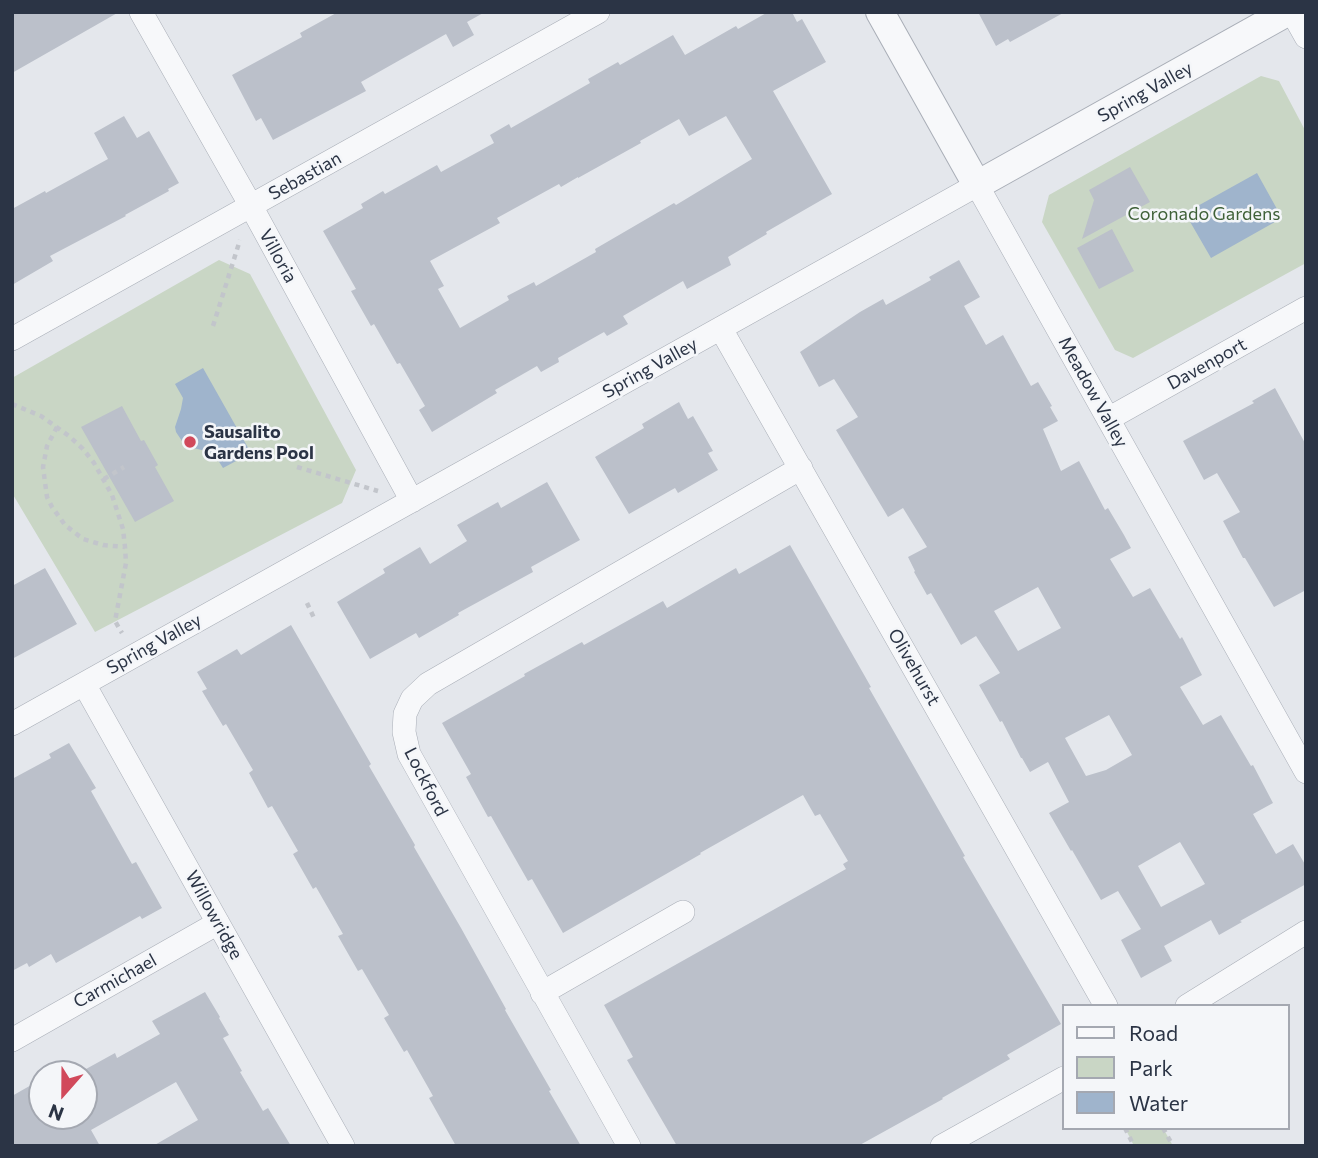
<!DOCTYPE html>
<html>
<head>
<meta charset="utf-8">
<style>
	body { margin:0 }
	#map { position:relative; width:1318px; height:1158px; overflow:hidden; background:#e4e7ec; font-family:Commissioner,sans-serif }
	canvas { display:block }
	.frame { position:absolute; inset:0; border:14px solid #2b3445; pointer-events:none }
	.legend { position:absolute; left:1062px; top:1004px; width:228px; height:126px; box-sizing:border-box; background:#f4f6f9; border:2px solid #a4a8b1; margin:0; padding:9px 12px; list-style:none; font-size:21px; color:#2b3445 }
	.legend li { display:flex; align-items:center; gap:14px; height:35px }
	.legend b { width:35px; border:2px solid #a4a8b1 }
	.north { position:absolute; left:28px; top:1060px; width:70px; height:70px; box-sizing:border-box; background:#f4f6f9; border:2px solid #a4a8b1; border-radius:50%; rotate:201deg; font-size:19px; font-weight:700; line-height:28px; text-align:center; color:#2b3445 }
	.north::after { content:''; display:block; margin:auto; width:24px; height:32px; background:#d1495b; clip-path:polygon(50% 0,100% 100%,50% 72%,0 100%) }
</style>
</head>
<body>
<div id="map">
<canvas width="1318" height="1158"></canvas>
<div class="frame"></div>
<ul class="legend">
<li><b style="height:9px;background:#f7f8fa"></b>Road</li>
<li><b style="height:19px;background:#c9d6c5"></b>Park</li>
<li><b style="height:19px;background:#9fb4cc"></b>Water</li>
</ul>
<div class="north">N</div>
</div>
<script>
const ctx = document.querySelector('canvas').getContext('2d');
ctx.lineJoin = 'round';
function fill(path, color) {
  ctx.fillStyle = color;
  ctx.fill(path, 'evenodd');
}
function poly(rows) {
  const path = new Path2D();
  for (const r of rows) {
    path.moveTo(r[0], r[1]);
    for (let i = 2; i < r.length; i += 2) path.lineTo(r[i], r[i + 1]);
  }
  return path;
}
function strokePath(path, color, width, dash) {
  ctx.strokeStyle = color;
  ctx.lineWidth = width;
  ctx.lineCap = dash ? 'butt' : 'round';
  ctx.setLineDash(dash || []);
  ctx.stroke(path);
}
function write(font, color, halo, rows, align = 'center') {
  ctx.font = font + ' Commissioner,sans-serif';
  ctx.lineWidth = 5;
  ctx.setLineDash([]);
  ctx.textBaseline = 'middle';
  ctx.strokeStyle = halo;
  ctx.fillStyle = color;
  for (const [text, x, y, turn = 0] of rows) {
    ctx.save();
    ctx.translate(x, y);
    ctx.rotate((+turn || 0) * Math.PI / 180);
    ctx.textAlign = isNaN(turn) ? turn : align;
    if (halo) ctx.strokeText(text, 0, 0);
    ctx.fillText(text, 0, 0);
    ctx.restore();
  }
}
const green = poly([
	[1261,76,1279,81,1306,132,1306,263,1133,358,1115,350,1042,222,1049,195],
	[219,260,250,274,356,470,342,503,95,632,12,493,12,378],
	[1125,1128,1163,1128,1173,1146,1134,1146]
]);
const water = poly([
	[1257,173,1282,218,1211,258,1185,213],
	[203,368,251,453,223,468,216,457,210,452,189,447,184,444,176,432,175,427,181,409,183,398,175,384]
]);
const building = poly([
	[12,12,119,12,12,73],
	[338,12,485,12,467,22,474,35,453,47,446,34,361,82,366,91,273,140,261,118,256,121,232,75,302,37,300,33],
	[768,12,792,12,797,22,802,19,826,62,773,91,832,194,766,232,767,234,728,257,731,265,687,289,683,281,623,316,628,324,607,336,604,332,558,358,559,362,541,372,537,366,495,390,497,393,432,432,419,410,425,406,400,363,397,364,374,324,371,326,351,291,356,289,323,231,363,208,361,204,383,191,385,194,437,165,441,172,494,143,490,135,509,124,511,128,590,83,588,79,618,62,620,65,673,35,685,55,736,26,738,29],
	[726,116,752,159,676,205,674,203,595,249,596,252,536,286,534,282,507,296,509,300,460,328,438,289,444,286,430,261,500,223,497,218,559,184,561,187,578,177,578,178,641,143,640,141,679,119,689,136],
	[978,12,1065,12,1010,42,1008,39,996,46],
	[124,116,137,138,149,131,179,183,168,189,169,191,125,215,126,216,50,256,53,261,12,285,12,209,45,191,46,193,108,159,94,133],
	[1130,167,1150,202,1082,239,1094,200,1089,190],
	[1112,229,1134,271,1099,289,1077,248],
	[959,260,980,297,964,306,986,345,1003,335,1031,386,1038,382,1052,406,1050,407,1058,421,1043,429,1061,471,1079,461,1105,510,1108,508,1124,535,1131,548,1110,559,1133,597,1150,588,1180,639,1182,637,1202,675,1180,687,1203,725,1221,715,1251,766,1253,765,1273,803,1253,814,1276,854,1293,844,1306,866,1306,884,1240,921,1242,922,1219,935,1211,920,1164,946,1172,961,1141,978,1121,940,1141,929,1118,891,1101,900,1072,850,1071,851,1049,813,1069,802,1048,762,1030,772,1022,758,1021,758,1002,721,1000,722,979,685,1000,673,976,636,961,645,931,593,927,595,914,572,915,571,908,557,927,547,903,508,888,517,836,430,858,417,834,379,819,387,800,352,860,312,883,299,886,305,931,280,929,277],
	[1038,587,1061,628,1018,651,994,611],
	[1109,715,1132,755,1106,770,1086,776,1065,738],
	[1180,842,1205,884,1161,907,1138,866],
	[1275,388,1306,445,1306,590,1274,607,1245,558,1243,558,1223,521,1240,512,1217,473,1204,480,1183,441,1254,403,1252,401],
	[679,402,688,419,693,416,713,451,708,453,718,470,678,493,675,488,629,514,595,457,644,428,642,424],
	[122,406,141,441,144,440,158,465,155,467,174,501,135,522,81,427],
	[547,482,580,540,531,567,533,572,458,613,459,615,419,638,416,633,370,659,337,602,385,573,383,569,420,547,430,564,467,541,457,525,498,502,501,508],
	[790,545,871,687,869,688,965,856,963,857,1061,1024,1007,1055,1010,1059,942,1098,943,1099,858,1146,677,1146,627,1060,633,1057,604,1005,846,869,843,864,848,861,820,814,815,816,803,795,700,853,701,854,563,933,532,879,528,881,491,816,488,817,466,777,471,774,442,723,525,676,524,674,582,642,584,645,663,601,667,608,736,568,739,574],
	[45,568,77,624,12,659,12,586],
	[291,625,371,764,369,766,415,845,414,847,461,928,506,1009,505,1010,551,1090,549,1091,581,1146,456,1146,429,1098,433,1096,407,1050,404,1052,384,1018,389,1015,362,969,358,971,338,936,343,934,316,887,313,889,293,854,298,851,272,806,268,808,249,773,253,770,226,724,223,726,202,691,207,689,197,672,237,649,241,655],
	[69,743,96,788,91,791,132,864,136,862,162,908,142,919,140,916,56,963,51,954,29,967,27,963,12,971,12,779,51,758,49,754],
	[205,992,220,1017,219,1018,229,1035,223,1038,242,1071,240,1072,263,1111,268,1108,291,1146,153,1146,198,1120,176,1082,91,1130,100,1146,12,1146,12,1096,33,1084,39,1095,42,1094,42,1116,84,1116,84,1074,77,1074,115,1053,117,1058,160,1034,152,1021]
]);
const path = poly([
	[213,326,240,240],
	[12,404,41,416,69,436,83,449,94,463,112,495,123,529,125,547,126,563,115,621,122,633],
	[57,427,47,446,43,467,47,497,52,507,65,525,83,539,103,545,125,547],
	[297,467,378,491],
	[104,479,124,467],
	[307,603,314,618],
	[1125,1128,1134,1146],
	[1163,1128,1173,1146]
]);
const minor = poly([
	[141,12,251,206,412,501],
	[1292,12,1306,37],
	[721,329,1106,1006],
	[12,339,598,12],
	[1108,419,1306,308],
	[84,684,343,1146],
	[12,724,977,185,1306,772],
	[542,993,683,912],
	[1187,1006,1306,932],
	[12,1040,218,923],
	[629,1146,409,754,404,732,405,714,412,699,428,684,801,468],
	[942,1146,1064,1078]
]);
const tertiary = poly([
	[880,12,977,185,1287,12]
]);
const markers = [
	[190,442,7,"#d1495b"]
];
const streetNames = [
	["Spring Valley",1145,92,-29],
	["Sebastian",305,176,-29],
	["Villoria",278,256,61],
	["Davenport",1207,364,-29],
	["Spring Valley",650,368,-29],
	["Meadow Valley",1093,392,61],
	["Spring Valley",154,644,-29],
	["Olivehurst",914,667,60],
	["Lockford",426,782,63],
	["Willowridge",214,915,61],
	["Carmichael",115,981,-29]
];
const parkNames = [
	["Coronado Gardens",1204,214]
];
const poiNames = [
	["Sausalito",204,432],
	["Gardens Pool",204,453]
];
fill(green, '#c9d6c5');
fill(water, '#9fb4cc');
fill(building, '#bbc0ca');
strokePath(minor, '#a9aeb7', 24);
strokePath(tertiary, '#a9aeb7', 30);
strokePath(path, '#c2c5cb', 4.5, [5, 5]);
strokePath(minor, '#f7f8fa', 23);
strokePath(tertiary, '#f7f8fa', 28);
for (const [x, y, r, color] of markers) {
  const dot = new Path2D();
  dot.arc(x, y, r, 0, 2 * Math.PI);
  ctx.fillStyle = color;
  ctx.fill(dot);
  strokePath(dot, '#f4f6f9', 2.5);
}
write('18px', '#2b3445', '#f4f6f9', streetNames);
write('18px', '#3f6138', '#f4f6f9', parkNames);
write('bold 18px', '#2b3445', '#f4f6f9', poiNames, 'left');
</script>
</body>
</html>
